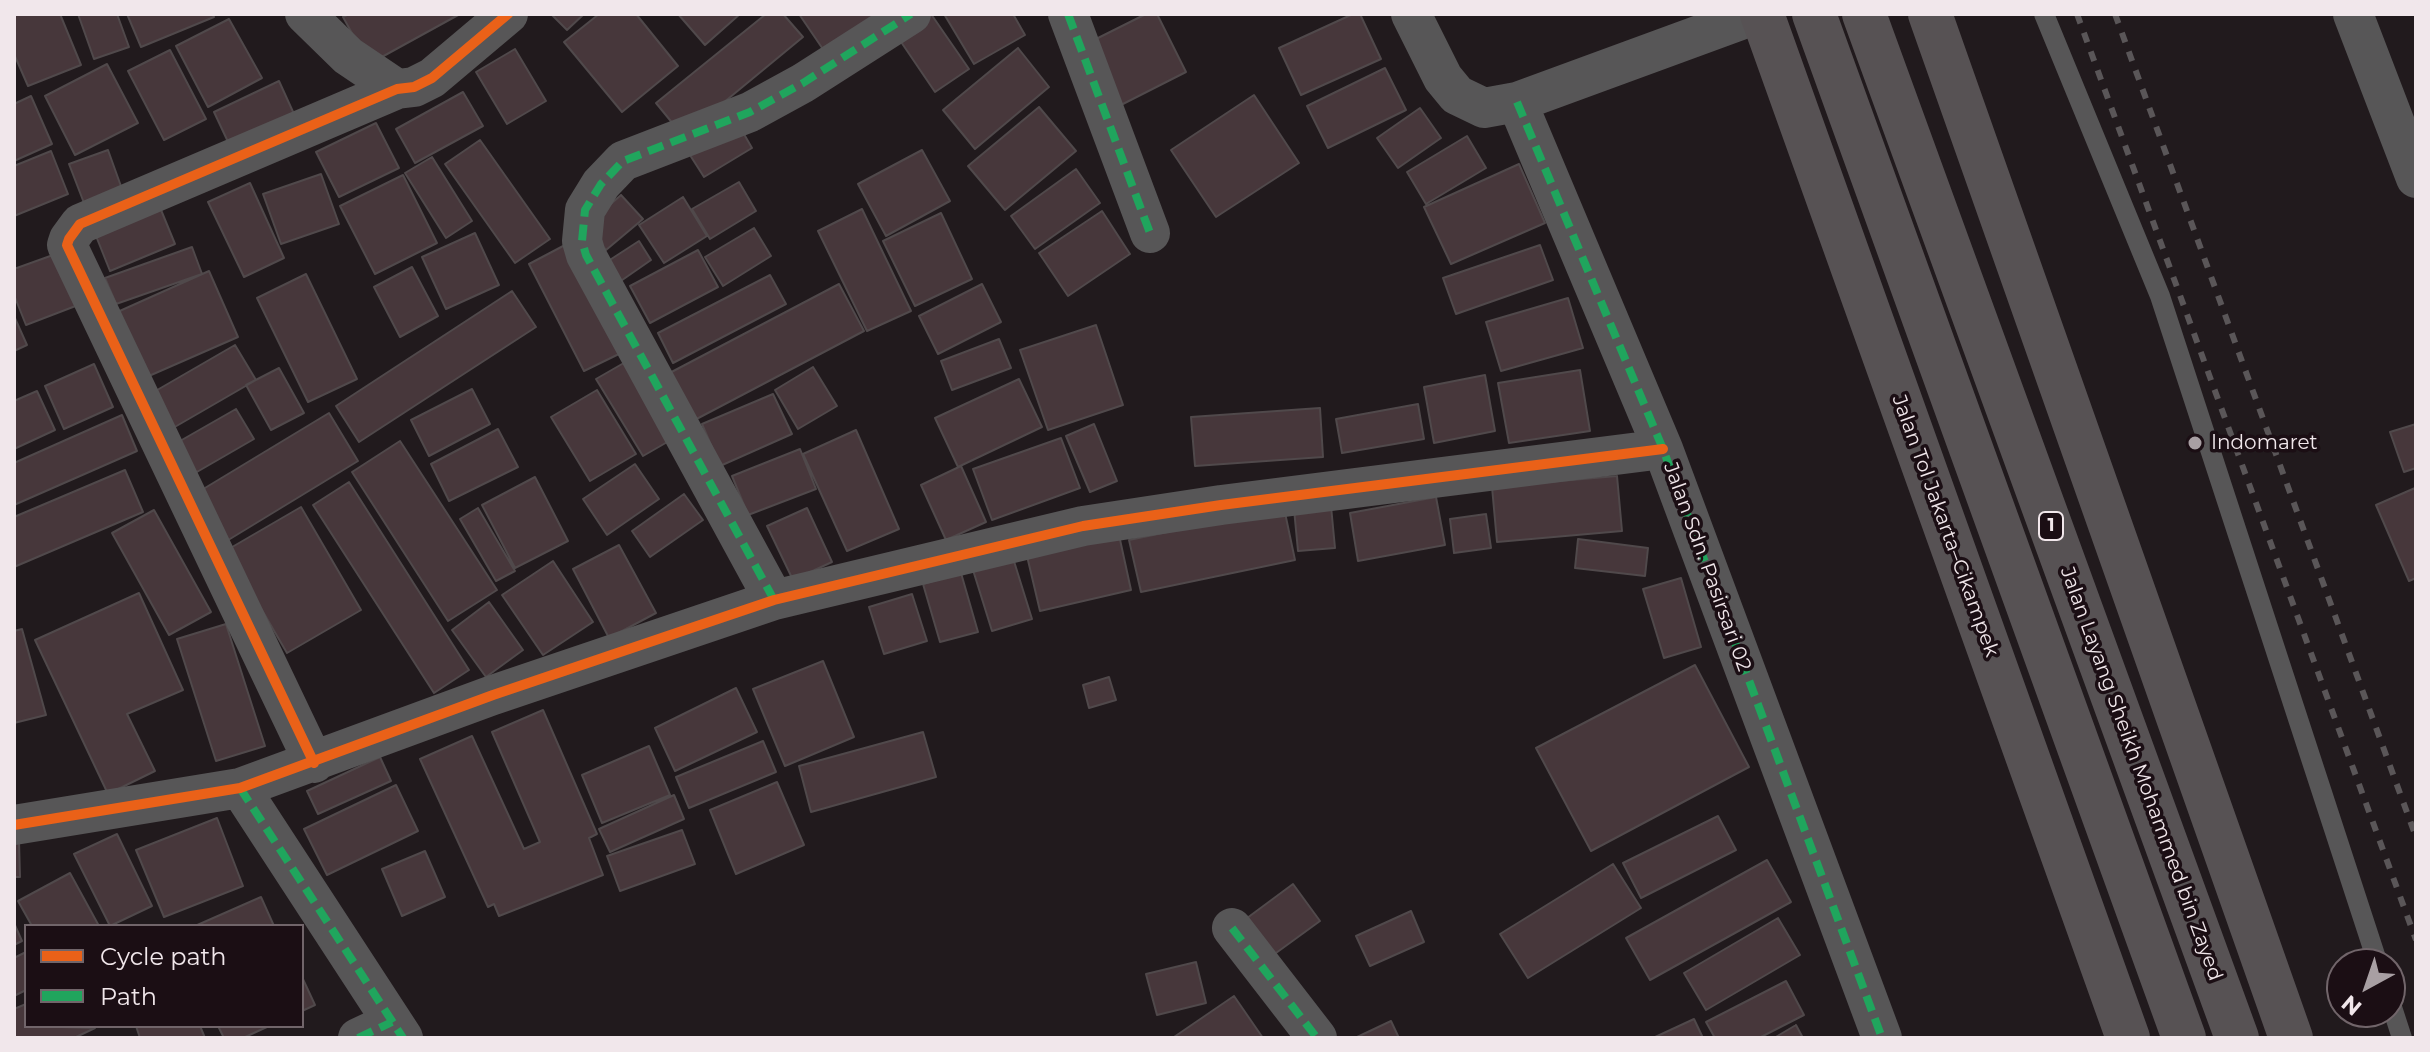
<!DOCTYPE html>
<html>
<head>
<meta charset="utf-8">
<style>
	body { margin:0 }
	#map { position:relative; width:2430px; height:1052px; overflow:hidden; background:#211a1d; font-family:Montserrat,sans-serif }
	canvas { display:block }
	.frame { position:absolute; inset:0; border:16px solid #f1e7eb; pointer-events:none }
	.legend { position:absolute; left:24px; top:924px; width:280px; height:104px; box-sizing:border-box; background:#1b0e14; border:2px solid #71656a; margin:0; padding:10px 14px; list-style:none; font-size:24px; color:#f1e7eb }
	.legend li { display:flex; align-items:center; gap:16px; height:40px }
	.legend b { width:40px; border:2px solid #71656a }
	.north { position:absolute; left:2326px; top:948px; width:80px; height:80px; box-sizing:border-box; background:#1b0e14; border:2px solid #71656a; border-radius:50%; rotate:220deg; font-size:22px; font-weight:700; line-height:32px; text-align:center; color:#f1e7eb }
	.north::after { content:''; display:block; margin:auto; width:28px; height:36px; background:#a89fa3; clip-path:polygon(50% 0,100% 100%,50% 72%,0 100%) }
</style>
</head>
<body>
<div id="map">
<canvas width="2430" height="1052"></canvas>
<div class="frame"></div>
<ul class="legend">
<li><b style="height:10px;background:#ea6118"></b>Cycle path</li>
<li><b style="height:10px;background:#20a55d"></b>Path</li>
</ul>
<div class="north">N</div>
</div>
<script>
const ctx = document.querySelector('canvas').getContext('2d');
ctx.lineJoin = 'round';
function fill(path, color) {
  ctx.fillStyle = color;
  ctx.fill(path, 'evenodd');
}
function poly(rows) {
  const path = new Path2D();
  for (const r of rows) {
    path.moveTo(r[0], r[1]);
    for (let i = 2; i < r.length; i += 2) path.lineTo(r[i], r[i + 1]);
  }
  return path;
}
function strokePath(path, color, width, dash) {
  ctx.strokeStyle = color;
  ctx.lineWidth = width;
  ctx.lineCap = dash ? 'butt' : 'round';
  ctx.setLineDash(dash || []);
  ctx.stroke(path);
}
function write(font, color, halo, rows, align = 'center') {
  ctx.font = font + ' Montserrat,sans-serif';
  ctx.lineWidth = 7;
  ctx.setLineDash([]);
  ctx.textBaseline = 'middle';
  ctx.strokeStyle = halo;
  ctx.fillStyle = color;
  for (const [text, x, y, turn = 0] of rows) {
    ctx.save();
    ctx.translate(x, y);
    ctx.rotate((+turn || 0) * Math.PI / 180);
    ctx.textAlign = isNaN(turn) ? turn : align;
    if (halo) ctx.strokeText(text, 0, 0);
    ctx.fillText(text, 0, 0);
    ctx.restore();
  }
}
const building = poly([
	[14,14,60,14,81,65,28,86,14,54,14,14],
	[78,14,117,14,129,47,94,59,78,14],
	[127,14,213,14,214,17,141,47,127,14],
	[349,14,460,14,369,64,343,17,349,14],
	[551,14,584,14,567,30,551,14],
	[599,14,636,14,678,66,622,112,564,42,599,14],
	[678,14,740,14,705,45,678,14],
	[766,14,783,14,803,37,683,136,656,103,766,14],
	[799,14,902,14,831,61,799,14],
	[931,14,969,69,935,92,897,36,931,14],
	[944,14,1013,14,1025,35,974,64,944,14],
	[1146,14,1157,14,1186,72,1115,108,1084,45,1146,14],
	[1353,14,1360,14,1381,59,1301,95,1279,48,1353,14],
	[229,19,262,78,208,107,176,46,229,19],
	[1018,48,1049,87,975,149,943,110,1018,48],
	[515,49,546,101,507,124,476,72,515,49],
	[170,50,206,119,164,140,128,71,170,50],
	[107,64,138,123,75,155,45,96,107,64],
	[1385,68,1406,110,1328,148,1307,106,1385,68],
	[279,81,294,114,229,144,214,112,279,81],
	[463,92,483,126,415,163,396,129,463,92],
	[1254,95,1299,163,1216,217,1171,150,1254,95],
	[31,96,52,144,14,161,14,104,31,96],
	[1039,107,1076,151,1005,210,968,166,1039,107],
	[1420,108,1441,138,1398,168,1377,138,1420,108],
	[737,122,752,148,704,177,688,152,737,122],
	[376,123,399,168,339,197,316,152,376,123],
	[1467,136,1486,168,1426,204,1407,172,1467,136],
	[480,140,550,239,515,263,445,164,480,140],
	[108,150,127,203,89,216,69,164,108,150],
	[922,150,950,201,886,236,858,184,922,150],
	[51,151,68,194,14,216,14,166,51,151],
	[432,157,472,221,446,238,405,173,432,157],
	[1519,164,1545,223,1451,264,1424,207,1519,164],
	[1076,169,1100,203,1035,249,1011,216,1076,169],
	[321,174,339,224,281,244,263,194,321,174],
	[403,175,437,243,375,274,340,206,403,175],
	[739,182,756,211,710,239,692,209,739,182],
	[250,183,284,258,244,277,208,202,250,183],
	[621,195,643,219,606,250,586,226,621,195],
	[683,197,707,236,664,263,639,225,683,197],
	[159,205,175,244,110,271,94,231,159,205],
	[862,209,911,311,867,331,818,231,862,209],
	[1102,211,1130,254,1068,296,1039,253,1102,211],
	[941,213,972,279,915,306,883,241,941,213],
	[754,228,771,256,723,286,705,257,754,228],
	[475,233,499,285,446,309,422,257,475,233],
	[639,241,651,260,615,285,602,265,639,241],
	[565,245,621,353,584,371,529,264,565,245],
	[1540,245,1553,280,1456,314,1443,278,1540,245],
	[192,247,202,274,116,304,105,278,192,247],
	[67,250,86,302,26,325,14,295,14,269,67,250],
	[698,250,718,287,650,323,630,286,698,250],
	[412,267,438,316,400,337,374,287,412,267],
	[209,271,238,337,142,379,113,314,209,271],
	[306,274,357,379,308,402,257,298,306,274],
	[770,275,786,304,673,363,658,333,770,275],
	[839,284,864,331,687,424,662,377,839,284],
	[982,284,1001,322,938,354,919,316,982,284],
	[512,291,536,327,359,442,336,406,512,291],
	[1568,298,1583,348,1501,371,1486,322,1568,298],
	[14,316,27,345,14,351,14,316],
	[1096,325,1123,405,1048,430,1020,350,1096,325],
	[999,339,1011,368,952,390,941,361,999,339],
	[235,345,256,380,173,428,152,393,235,345],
	[629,360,676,437,643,456,596,379,629,360],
	[94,364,113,407,64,429,45,386,94,364],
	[813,367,837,406,798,429,775,390,813,367],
	[279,368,304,413,271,430,246,385,279,368],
	[1580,370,1590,431,1509,443,1498,383,1580,370],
	[1485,375,1495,431,1434,443,1424,387,1485,375],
	[1019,379,1042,427,958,467,935,418,1019,379],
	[472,389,490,424,429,456,411,420,472,389],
	[597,390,636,454,590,481,551,417,597,390],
	[37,391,55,430,14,449,14,401,37,391],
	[773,394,792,434,720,466,702,424,773,394],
	[1418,404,1424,439,1342,453,1336,419,1418,404],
	[1320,408,1323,457,1195,466,1191,417,1320,408],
	[236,409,254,439,183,480,166,449,236,409],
	[329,413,358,461,225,542,195,494,329,413],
	[122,415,137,451,14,505,14,463,122,415],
	[1094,424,1117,481,1090,492,1066,436,1094,424],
	[2416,424,2416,468,2404,472,2390,432,2416,424],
	[498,429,518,467,449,501,431,464,498,429],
	[856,430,899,529,847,551,803,454,856,430],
	[1061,438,1080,488,992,520,973,469,1061,438],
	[400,441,497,590,448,621,352,472,400,441],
	[800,449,816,489,748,515,732,476,800,449],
	[635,464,659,499,607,535,583,499,635,464],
	[961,466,986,522,946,540,921,485,961,466],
	[125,470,143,512,14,567,14,517,125,470],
	[1617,476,1622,531,1497,542,1492,487,1617,476],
	[535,477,568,541,515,568,482,505,535,477],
	[349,482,469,670,434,693,313,505,349,482],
	[2415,488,2416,578,2409,581,2376,505,2415,488],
	[684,494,703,520,650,557,632,531,684,494],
	[1436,497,1445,545,1358,561,1350,513,1436,497],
	[1331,506,1335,548,1298,551,1294,509,1331,506],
	[301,507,361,610,287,653,227,550,301,507],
	[478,508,515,571,496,581,460,519,478,508],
	[807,508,832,562,793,580,767,526,807,508],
	[1284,508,1295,560,1141,592,1129,540,1284,508],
	[154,510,211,612,169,635,112,533,154,510],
	[1486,514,1491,548,1454,553,1450,519,1486,514],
	[1119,535,1131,590,1040,611,1027,556,1119,535],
	[1578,539,1648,548,1645,576,1575,568,1578,539],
	[619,545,656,613,609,638,573,569,619,545],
	[1013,558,1032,619,992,631,973,570,1013,558],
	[553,561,593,622,543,655,502,595,553,561],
	[961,573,978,632,940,642,923,584,961,573],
	[1681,578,1701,647,1664,658,1643,589,1681,578],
	[139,593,183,690,127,714,155,771,108,794,35,640,139,593],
	[912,594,927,641,884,654,869,607,912,594],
	[489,602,523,650,486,677,452,630,489,602],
	[226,624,265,746,216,761,177,639,226,624],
	[22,629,46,715,14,723,14,631,22,629],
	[823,661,854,737,785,766,753,689,823,661],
	[1695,665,1749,767,1591,851,1536,748,1695,665],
	[1109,677,1116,700,1089,708,1083,685,1109,677],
	[736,688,757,732,675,771,655,728,736,688],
	[543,710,597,834,589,838,603,875,499,916,494,904,488,907,420,759,472,736,524,849,540,842,492,732,543,710],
	[923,732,936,777,811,812,799,766,923,732],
	[763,741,776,772,689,808,676,777,763,741],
	[649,746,670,795,602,823,582,775,649,746],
	[380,757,391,781,318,814,307,791,380,757],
	[777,782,804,845,736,874,710,810,777,782],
	[396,785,418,831,327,875,304,829,396,785],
	[674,795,684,819,610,852,599,829,674,795],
	[1718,816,1736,850,1641,898,1623,863,1718,816],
	[217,818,243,886,164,917,136,850,217,818],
	[682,830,695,864,620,891,607,856,682,830],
	[117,834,152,906,110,926,74,854,117,834],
	[14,841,19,841,20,877,14,877,14,841],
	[425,851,445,897,402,916,382,869,425,851],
	[1767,860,1791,902,1650,980,1626,938,1767,860],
	[1613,864,1641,908,1528,978,1500,934,1613,864],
	[70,873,99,926,32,926,18,901,70,873],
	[1293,884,1320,921,1265,961,1239,924,1293,884],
	[261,897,274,926,195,926,261,897],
	[1411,911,1424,942,1370,966,1356,936,1411,911],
	[1778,918,1800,955,1706,1010,1684,973,1778,918],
	[14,923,22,941,14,945,14,923],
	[26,952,26,990,14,996,14,958,26,952],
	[1196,962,1206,1003,1157,1015,1146,974,1196,962],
	[302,977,315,1005,302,1011,302,977],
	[1786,981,1804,1015,1759,1038,1715,1038,1706,1022,1786,981],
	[1234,996,1263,1038,1175,1038,1174,1037,1234,996],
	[26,1004,26,1026,95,1028,74,1038,14,1038,14,1009,26,1004],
	[1694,1019,1703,1038,1653,1038,1694,1019],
	[1391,1021,1399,1038,1355,1038,1391,1021],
	[1796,1025,1803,1038,1774,1038,1796,1025],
	[136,1026,200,1026,205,1038,140,1038,136,1026],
	[218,1026,269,1026,243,1038,224,1038,218,1026]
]);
const lane = poly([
	[2044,14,2160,296,2378,964],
	[2390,1001,2402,1038]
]);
const street = poly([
	[305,14,348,56,397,89],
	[1068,14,1150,233],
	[1411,14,1443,78,1457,95,1484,108,1517,102,1757,14],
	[2353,14,2416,178],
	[1517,102,1663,449,1882,1038],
	[774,600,586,255,582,241,585,210,601,184,623,161,750,112,803,83,911,14],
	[314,763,67,245,69,239,80,224,397,89,414,87,432,78,508,14],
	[240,788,403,1038],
	[14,825,240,788,493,695,774,600,1083,526,1221,505,1663,449],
	[1232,928,1317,1038],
	[358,1038,392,1022]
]);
const highway = poly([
	[1762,14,2128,1038],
	[1814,14,2184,1038],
	[1864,14,2237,1038],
	[1930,14,2291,1038]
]);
const rail = poly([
	[2077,14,2416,940],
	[2115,14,2416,837]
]);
const quiet = poly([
	[1068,14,1150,233],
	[1517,102,1663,449,1882,1038],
	[774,600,586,255,582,241,585,210,601,184,623,161,750,112,803,83,911,14],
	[240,788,403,1038],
	[1232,928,1317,1038],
	[358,1038,392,1022]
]);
const cycleway = poly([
	[314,763,67,245,69,239,80,224,397,89,414,87,432,78,508,14],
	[14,825,240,788,493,695,774,600,1083,526,1221,505,1663,449]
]);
const markers = [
	[2195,443,8,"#a89fa3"]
];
const shields = [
	[2051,526,24]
];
const shieldNames = [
	["1",2051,526]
];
const poiNames = [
	["Indomaret",2211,443]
];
const streetNames = [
	["Jalan Tol Jakarta–Cikampek",1945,526,70],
	["Jalan Sdn. Pasirsari 02",1707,567,70],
	["Jalan Layang Sheikh Mohammed bin Zayed",2141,774,70]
];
fill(building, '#47373b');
strokePath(building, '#50494b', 2);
strokePath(lane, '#575657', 20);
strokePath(street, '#575657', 40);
strokePath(highway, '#575254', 44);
strokePath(rail, '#5a5658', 6, [10, 10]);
strokePath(quiet, '#20a55d', 8, [16, 8]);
strokePath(cycleway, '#ea6118', 10);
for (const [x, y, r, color] of markers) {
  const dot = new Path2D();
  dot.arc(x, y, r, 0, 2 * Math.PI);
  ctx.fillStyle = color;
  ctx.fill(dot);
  strokePath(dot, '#1b0e14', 3);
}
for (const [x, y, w] of shields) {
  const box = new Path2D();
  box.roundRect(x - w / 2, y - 14, w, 28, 6);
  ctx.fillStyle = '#1b0e14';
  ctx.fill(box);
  strokePath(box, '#f1e7eb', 2);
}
write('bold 18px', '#f1e7eb', null, shieldNames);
write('20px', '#f1e7eb', '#1b0e14', poiNames, 'left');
write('20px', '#f1e7eb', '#1b0e14', streetNames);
</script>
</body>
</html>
